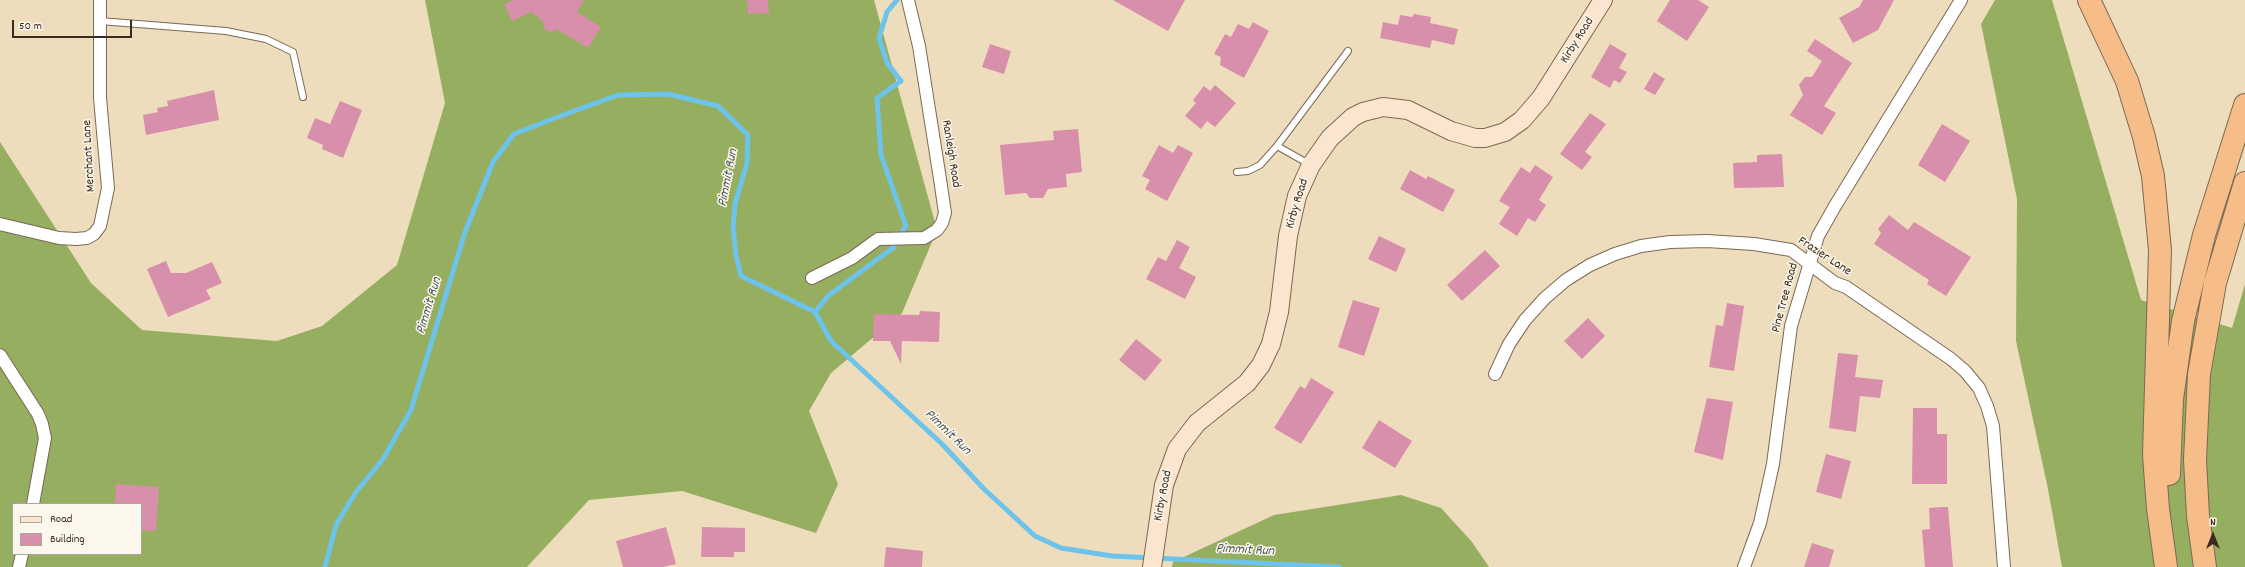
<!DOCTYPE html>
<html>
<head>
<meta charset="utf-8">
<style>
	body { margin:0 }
	#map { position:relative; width:2245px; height:567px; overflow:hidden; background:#eeddbc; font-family:Dekko,sans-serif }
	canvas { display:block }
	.legend { position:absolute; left:12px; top:503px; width:130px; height:52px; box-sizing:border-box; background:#fbf7ec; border:1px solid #aea59a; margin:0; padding:5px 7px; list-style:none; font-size:12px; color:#3b2a1e }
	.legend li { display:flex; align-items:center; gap:8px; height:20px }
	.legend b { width:20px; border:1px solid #aea59a }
	.north { position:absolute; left:2193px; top:515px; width:40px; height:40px; -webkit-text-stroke:3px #fbf7ec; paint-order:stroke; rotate:0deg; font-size:11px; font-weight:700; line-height:16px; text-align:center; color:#3b2a1e }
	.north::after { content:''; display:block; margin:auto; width:14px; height:18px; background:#3b2a1e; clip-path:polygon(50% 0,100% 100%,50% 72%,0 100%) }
	.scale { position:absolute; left:12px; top:20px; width:120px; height:18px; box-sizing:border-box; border:2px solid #3b2a1e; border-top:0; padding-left:5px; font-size:12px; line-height:14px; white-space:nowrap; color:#3b2a1e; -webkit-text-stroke:3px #fbf7ec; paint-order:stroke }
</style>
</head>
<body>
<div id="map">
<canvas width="2245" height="567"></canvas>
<ul class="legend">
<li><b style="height:5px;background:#fce5cf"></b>Road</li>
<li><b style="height:11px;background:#d88fab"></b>Building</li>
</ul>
<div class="north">N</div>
<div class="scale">50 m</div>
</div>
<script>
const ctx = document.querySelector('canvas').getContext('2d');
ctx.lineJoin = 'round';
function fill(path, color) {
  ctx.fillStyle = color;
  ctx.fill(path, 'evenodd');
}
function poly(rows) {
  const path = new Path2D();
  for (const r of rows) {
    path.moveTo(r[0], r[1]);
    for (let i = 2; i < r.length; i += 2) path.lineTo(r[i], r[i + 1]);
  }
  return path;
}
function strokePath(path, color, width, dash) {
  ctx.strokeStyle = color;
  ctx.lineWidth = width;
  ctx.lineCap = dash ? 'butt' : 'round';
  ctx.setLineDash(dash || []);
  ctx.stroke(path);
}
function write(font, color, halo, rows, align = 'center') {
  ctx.font = font + ' Dekko,sans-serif';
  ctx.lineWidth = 3;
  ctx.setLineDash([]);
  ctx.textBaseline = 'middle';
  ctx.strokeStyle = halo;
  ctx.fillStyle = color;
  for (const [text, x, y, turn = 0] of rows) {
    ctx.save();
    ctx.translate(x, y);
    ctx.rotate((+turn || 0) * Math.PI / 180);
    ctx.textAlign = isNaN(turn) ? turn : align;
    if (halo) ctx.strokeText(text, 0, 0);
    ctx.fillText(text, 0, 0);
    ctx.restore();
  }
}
const forest = poly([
	[425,0,874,0,937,230,902,313,831,373,809,411,838,484,816,533,682,491,589,500,527,567,0,567,0,142,91,283,142,330,277,341,322,326,397,265,445,103],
	[13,504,141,504,141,554,13,554],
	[1995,0,2052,0,2141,300,2232,328,2245,284,2245,567,2062,567,2048,489,2016,341,2017,199,1981,24],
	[1401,495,1441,508,1472,542,1489,567,1172,567,1173,562,1274,515]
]);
const stream = poly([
	[897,0,887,12,879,38,887,63,901,81,877,98,881,155,906,226,903,230],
	[815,312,828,296,894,247],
	[325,567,336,525,356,492,383,459,411,410,465,232,493,162,514,134,555,118,618,95,668,94,718,106,748,135,747,163,735,204,733,227,736,255,741,276,815,312,831,341,942,444,984,489,1035,536,1061,548,1112,556,1339,567]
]);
const building = poly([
	[513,0,584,0,577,12,601,27,588,48,556,29,551,32,544,29,543,21,531,12,512,21,504,4],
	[747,0,768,0,769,13,748,14],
	[1113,0,1185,0,1168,31],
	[1670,0,1698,0,1709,7,1687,41,1657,21],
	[1863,0,1894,0,1878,30,1853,43,1839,18,1859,7],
	[1414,14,1431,17,1430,23,1458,29,1454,45,1432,40,1430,48,1380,38,1383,22,1398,25,1400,15,1412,17],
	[1253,22,1269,31,1244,78,1220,65,1221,57,1214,54,1225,34,1231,37,1238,24,1249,29],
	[1815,39,1852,63,1824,106,1836,113,1822,135,1790,115,1803,95,1799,85,1805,77,1812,77,1822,61,1807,51],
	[990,44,1011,51,1004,74,982,67],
	[1610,44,1627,54,1619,68,1627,72,1620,83,1614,80,1610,88,1591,77],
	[1654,72,1665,79,1655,95,1644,89],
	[1215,85,1236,103,1215,127,1207,121,1201,129,1185,116,1196,103,1193,100,1204,86,1210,91],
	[214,90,219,120,146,135,143,115,158,112,157,108,168,106,167,101],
	[340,101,362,110,343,158,322,149,323,145,307,138,315,118,330,124],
	[1590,113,1606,124,1585,152,1592,157,1582,170,1560,154],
	[1942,124,1970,141,1945,182,1918,165],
	[1078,129,1082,172,1066,174,1067,187,1048,189,1043,198,1030,198,1026,193,1005,195,1000,145,1054,140,1053,131],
	[1159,145,1173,153,1178,145,1193,153,1167,201,1145,189,1150,180,1142,176],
	[1782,154,1784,187,1734,188,1733,163,1757,162,1757,155],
	[1535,165,1553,177,1539,200,1546,205,1535,222,1528,218,1517,236,1499,224,1510,207,1499,201,1521,167,1530,173],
	[1410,170,1426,179,1428,176,1455,190,1443,212,1400,189],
	[1889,215,1908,230,1914,222,1971,257,1946,296,1927,284,1929,280,1874,244,1881,233,1878,229],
	[1379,236,1406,249,1396,272,1368,259],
	[1177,240,1190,247,1179,268,1196,277,1185,299,1146,279,1158,257,1166,261],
	[1485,250,1500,266,1462,301,1447,285],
	[166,261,171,273,186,273,212,262,222,283,206,290,211,299,168,317,147,269],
	[1353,300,1380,308,1364,356,1338,347],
	[1727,303,1744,306,1734,371,1709,367,1716,325,1723,326],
	[920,311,940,312,939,342,902,341,901,364,890,341,873,341,874,314,919,315],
	[1588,318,1605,336,1582,359,1564,341],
	[1136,339,1162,360,1145,381,1119,360],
	[1838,353,1858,355,1855,377,1883,380,1880,398,1860,396,1856,432,1829,428],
	[1311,378,1334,392,1301,444,1274,428,1300,386,1305,389],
	[1707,398,1733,402,1723,460,1694,452],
	[1913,408,1937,408,1937,434,1947,434,1947,484,1912,484],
	[1379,420,1412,441,1395,468,1362,448],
	[1826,454,1851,461,1841,499,1816,492],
	[116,484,159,487,156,531,141,530,141,504,115,504],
	[1941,507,1948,507,1953,567,1925,567,1922,530,1930,529,1929,508],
	[666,527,676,564,663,567,623,567,616,541],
	[702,527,745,528,745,552,734,552,734,557,701,557],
	[1812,543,1834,550,1829,567,1804,567],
	[886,547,923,551,922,567,884,567]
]);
const service = poly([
	[100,21,226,31,266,39,293,52,303,97],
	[1277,146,1309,164],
	[1237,172,1248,171,1260,165,1277,146,1348,51]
]);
const minor = poly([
	[0,224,59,238,76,239,87,238,94,234,100,226,108,188,100,98,100,0],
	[812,278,852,258,878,239,924,238,937,230,942,223,945,213,940,179,919,46,908,0],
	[0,355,38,414,42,424,45,438,33,504],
	[1495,374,1509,344,1525,320,1545,298,1566,280,1590,265,1615,254,1641,246,1670,242,1707,241,1754,244,1791,250,1835,283,1846,287,1951,359,1965,371,1979,388,1987,406,1993,426,2004,567],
	[19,567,22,554],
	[1744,567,1760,523,1773,464,1791,326,1818,236,1835,206,1961,0]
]);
const secondary = poly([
	[1152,567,1164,485,1177,449,1197,423,1247,383,1261,365,1271,344,1279,312,1288,236,1297,196,1311,165,1330,138,1353,117,1363,112,1383,107,1408,110,1451,131,1475,138,1485,138,1505,132,1522,120,1541,98,1603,0]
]);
const motorway = poly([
	[2089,0,2127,81,2144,137,2153,176,2160,250,2154,455,2158,509,2166,567],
	[2169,474,2172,399,2183,321,2204,235,2245,105],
	[2205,567,2198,516,2195,460,2199,374,2215,283,2245,183]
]);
const streetNames = [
	["Kirby Road",1578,41,-58],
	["Ranleigh Road",950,154,81],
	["Merchant Lane",90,156,-93],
	["Kirby Road",1298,204,-73],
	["Frazier Lane",1824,257,33],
	["Pine Tree Road",1786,298,-75],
	["Kirby Road",1164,496,-79]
];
const waterNames = [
	["Pimmit Run",729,178,-79],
	["Pimmit Run",430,306,-73],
	["Pimmit Run",947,433,44],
	["Pimmit Run",1245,551,3]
];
fill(forest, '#96ae60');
strokePath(stream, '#6dc3ea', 5);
fill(building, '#d88fab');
strokePath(service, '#7a6955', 8);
strokePath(minor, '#7a6955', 14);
strokePath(secondary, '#7a6955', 20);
strokePath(motorway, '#7a6955', 24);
strokePath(service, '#fff', 6);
strokePath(minor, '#fff', 12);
strokePath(secondary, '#fce5cf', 18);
strokePath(motorway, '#f7bd88', 22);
write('13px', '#3b2a1e', '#fbf7ec', streetNames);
write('italic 14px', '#4a585b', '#fbf7ec', waterNames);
</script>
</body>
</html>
